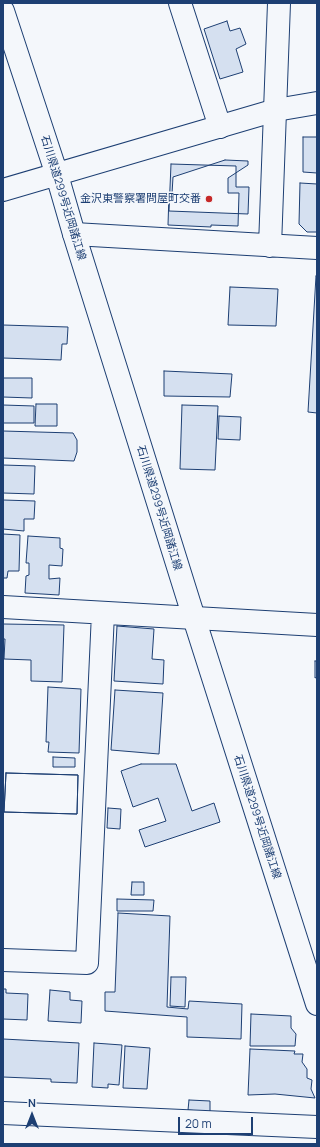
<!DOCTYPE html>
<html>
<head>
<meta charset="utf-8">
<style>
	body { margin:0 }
	#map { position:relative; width:320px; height:1147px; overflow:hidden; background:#f4f7fb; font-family:Manrope,sans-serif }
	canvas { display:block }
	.frame { position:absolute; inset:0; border:4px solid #1d3f73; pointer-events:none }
	.north { position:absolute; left:12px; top:1095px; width:40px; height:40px; -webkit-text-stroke:3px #f4f7fb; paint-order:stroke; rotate:0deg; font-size:11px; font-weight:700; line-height:16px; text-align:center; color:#1d3f73 }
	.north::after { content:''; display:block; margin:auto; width:14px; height:18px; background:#1d3f73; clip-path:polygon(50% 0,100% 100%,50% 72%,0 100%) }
	.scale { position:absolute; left:178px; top:1117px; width:75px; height:18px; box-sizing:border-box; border:2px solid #1d3f73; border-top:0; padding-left:5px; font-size:12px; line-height:14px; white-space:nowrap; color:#1d3f73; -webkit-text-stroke:3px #f4f7fb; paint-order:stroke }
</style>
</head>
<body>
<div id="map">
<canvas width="320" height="1147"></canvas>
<div class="frame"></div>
<div class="north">N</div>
<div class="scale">20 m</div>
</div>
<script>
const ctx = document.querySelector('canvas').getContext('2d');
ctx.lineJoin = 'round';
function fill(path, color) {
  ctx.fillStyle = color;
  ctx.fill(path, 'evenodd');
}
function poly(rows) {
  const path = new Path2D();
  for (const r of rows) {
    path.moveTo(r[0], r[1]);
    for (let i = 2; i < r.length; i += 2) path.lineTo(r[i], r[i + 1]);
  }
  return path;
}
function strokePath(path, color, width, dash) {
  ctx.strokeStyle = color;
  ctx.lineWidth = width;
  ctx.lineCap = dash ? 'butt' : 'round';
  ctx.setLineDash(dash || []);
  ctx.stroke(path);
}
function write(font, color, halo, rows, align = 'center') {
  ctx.font = font + ' Manrope,"Noto Sans JP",sans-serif';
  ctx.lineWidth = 3;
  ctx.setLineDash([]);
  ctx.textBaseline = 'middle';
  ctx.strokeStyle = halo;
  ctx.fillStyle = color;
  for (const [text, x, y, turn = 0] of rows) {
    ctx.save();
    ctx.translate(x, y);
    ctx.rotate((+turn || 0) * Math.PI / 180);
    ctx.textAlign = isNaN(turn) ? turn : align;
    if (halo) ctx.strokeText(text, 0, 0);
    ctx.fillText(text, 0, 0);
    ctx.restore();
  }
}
const building = poly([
	[227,21,230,31,240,28,246,44,236,49,243,72,220,79,204,29,227,21],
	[303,137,317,137,317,173,303,172,303,137],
	[225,160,248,161,248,165,228,178,228,193,239,193,238,226,211,225,211,227,168,225,169,194,172,194,173,177,225,160],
	[171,164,236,166,236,187,249,187,248,214,169,211,171,164],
	[300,183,317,184,317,232,307,232,299,224,300,183],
	[316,276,317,276,317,413,308,412,316,276],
	[230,287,278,289,276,326,228,325,230,287],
	[3,325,68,327,67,344,62,344,61,360,3,358,3,325],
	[164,371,232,374,230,397,164,396,164,371],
	[3,378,32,378,32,398,3,397,3,378],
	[36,404,57,404,57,426,35,426,36,404],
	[3,405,34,406,34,423,3,423,3,405],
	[182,405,218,406,215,470,180,469,182,405],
	[219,416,241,417,240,440,218,439,219,416],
	[3,431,73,433,77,440,77,452,74,461,3,458,3,431],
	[3,465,35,466,34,494,3,493,3,465],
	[3,500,35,501,34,519,24,519,24,531,3,529,3,500],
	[3,534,20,535,19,571,8,571,7,578,3,578,3,534],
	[28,536,60,538,60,548,63,549,62,566,49,565,49,579,60,578,59,595,25,593,26,576,29,575,29,563,26,563,28,536],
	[3,624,64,625,62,682,31,681,31,660,4,659,5,639,3,639,3,624],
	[117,626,154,629,152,659,164,660,163,684,114,681,117,626],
	[315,661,317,661,317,677,315,678,315,661],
	[48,687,81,689,79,753,48,752,49,742,46,742,48,687],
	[115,690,163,693,159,754,111,750,115,690],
	[53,757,75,758,75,767,53,767,53,757],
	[141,764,176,764,192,811,214,803,220,822,145,847,139,830,166,821,158,798,133,807,121,771,141,764],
	[6,773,78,775,77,814,4,812,6,773],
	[6,773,78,775,77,814,4,812,6,773],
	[108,808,121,809,120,829,107,828,108,808],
	[132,882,144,882,144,895,131,895,132,882],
	[117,899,154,900,153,911,117,911,117,899],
	[118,913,170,916,167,1007,188,1009,189,1001,242,1004,241,1039,187,1037,187,1017,105,1011,105,992,115,992,118,913],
	[171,977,186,977,185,1007,170,1006,171,977],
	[3,989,6,989,6,993,28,994,27,1020,3,1019,3,989],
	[50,990,70,992,70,1000,82,1001,81,1023,48,1021,50,990],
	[251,1014,291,1016,291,1028,296,1034,295,1046,250,1046,251,1014],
	[3,1039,79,1043,77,1083,51,1082,51,1079,3,1077,3,1039],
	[94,1043,122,1045,119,1085,108,1084,108,1088,92,1087,94,1043],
	[125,1046,150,1048,147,1089,123,1088,125,1046],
	[250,1049,295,1051,294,1054,303,1054,302,1062,307,1069,307,1078,312,1080,311,1089,315,1098,275,1094,248,1095,250,1049],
	[189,1100,210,1101,210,1112,188,1110,189,1100]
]);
const street = poly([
	[180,3,220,127],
	[74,234,317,248],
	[270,246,279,3],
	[3,607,317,625],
	[3,960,87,963,103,613],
	[3,1113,317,1127]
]);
const secondary = poly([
	[3,11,57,175,74,234,194,618,317,1004],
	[3,190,276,110,317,103]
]);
const markers = [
	[209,199,4,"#c62828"]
];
const streetNames = [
	["石川県道299号近岡諸江線",63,198,73],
	["石川県道299号近岡諸江線",159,508,73],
	["石川県道299号近岡諸江線",257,817,72]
];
const poiNames = [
	["金沢東警察署問屋町交番",201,199]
];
fill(building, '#d5e0f0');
strokePath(building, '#1d3f73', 1);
strokePath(street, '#1d3f73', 24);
strokePath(secondary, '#1d3f73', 24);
strokePath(street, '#f4f7fb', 22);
strokePath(secondary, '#f4f7fb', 22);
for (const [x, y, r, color] of markers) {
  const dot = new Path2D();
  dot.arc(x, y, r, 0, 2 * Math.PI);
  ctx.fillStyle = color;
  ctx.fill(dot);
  strokePath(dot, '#f4f7fb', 1.5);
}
write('11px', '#1d3f73', '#f4f7fb', streetNames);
write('11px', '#1d3f73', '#f4f7fb', poiNames, 'right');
</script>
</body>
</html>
